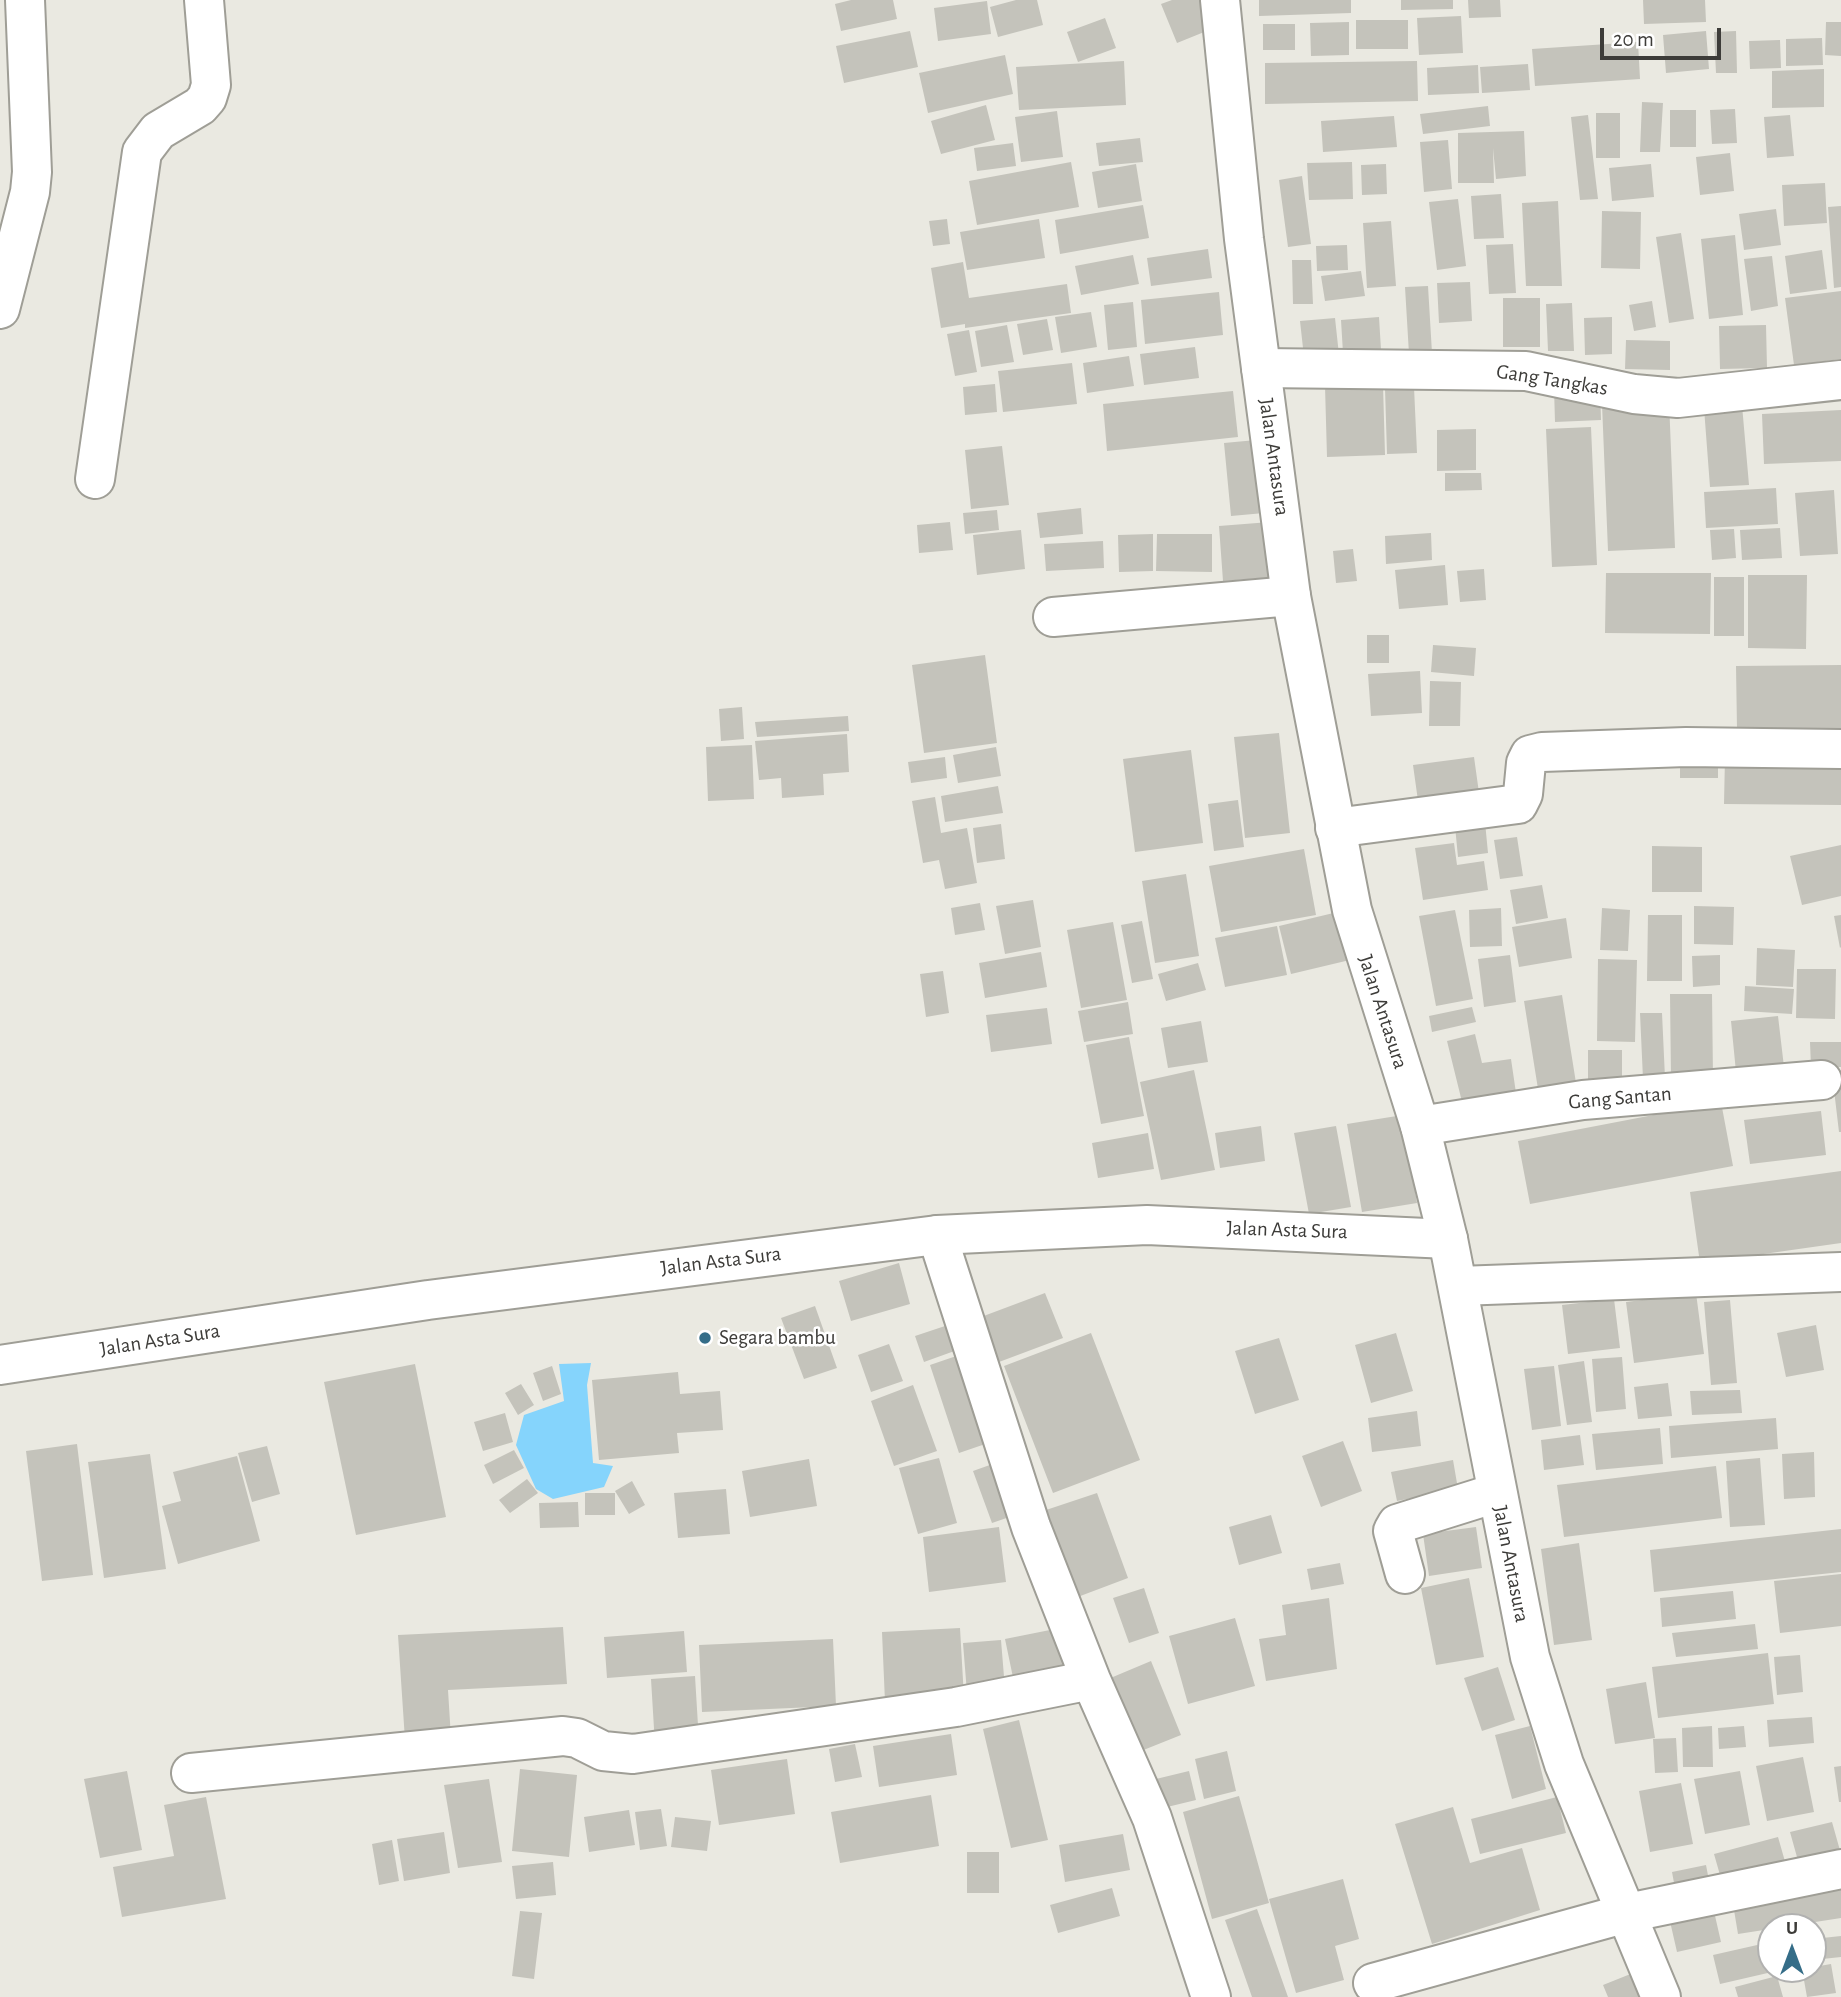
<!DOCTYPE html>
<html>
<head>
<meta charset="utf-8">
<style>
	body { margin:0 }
	#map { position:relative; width:1841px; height:1997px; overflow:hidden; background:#eae9e1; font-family:"Alegreya Sans",sans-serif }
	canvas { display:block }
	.north { position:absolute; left:1757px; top:1913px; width:70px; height:70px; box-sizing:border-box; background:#fff; border:2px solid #b1b1b0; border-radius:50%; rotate:0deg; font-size:19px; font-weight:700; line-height:28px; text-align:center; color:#3d3c39 }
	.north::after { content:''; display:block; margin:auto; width:24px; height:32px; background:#356d88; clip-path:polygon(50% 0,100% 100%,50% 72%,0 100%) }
	.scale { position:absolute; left:1600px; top:28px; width:121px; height:32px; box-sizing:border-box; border:4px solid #3d3c39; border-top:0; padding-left:9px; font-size:21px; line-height:24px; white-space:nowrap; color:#3d3c39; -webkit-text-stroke:5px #fff; paint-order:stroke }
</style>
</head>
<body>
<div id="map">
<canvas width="1841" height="1997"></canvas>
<div class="north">U</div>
<div class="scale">20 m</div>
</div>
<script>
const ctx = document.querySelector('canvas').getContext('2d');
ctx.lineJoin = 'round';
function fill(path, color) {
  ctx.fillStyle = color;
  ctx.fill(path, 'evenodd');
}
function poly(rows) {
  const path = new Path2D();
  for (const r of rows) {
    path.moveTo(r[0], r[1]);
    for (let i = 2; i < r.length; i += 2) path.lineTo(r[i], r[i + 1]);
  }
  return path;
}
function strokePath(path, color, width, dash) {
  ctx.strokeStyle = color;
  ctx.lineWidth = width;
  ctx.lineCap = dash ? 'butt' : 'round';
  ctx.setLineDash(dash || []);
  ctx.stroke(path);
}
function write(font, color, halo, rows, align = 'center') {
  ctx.font = font + ' "Alegreya Sans",sans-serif';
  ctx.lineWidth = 5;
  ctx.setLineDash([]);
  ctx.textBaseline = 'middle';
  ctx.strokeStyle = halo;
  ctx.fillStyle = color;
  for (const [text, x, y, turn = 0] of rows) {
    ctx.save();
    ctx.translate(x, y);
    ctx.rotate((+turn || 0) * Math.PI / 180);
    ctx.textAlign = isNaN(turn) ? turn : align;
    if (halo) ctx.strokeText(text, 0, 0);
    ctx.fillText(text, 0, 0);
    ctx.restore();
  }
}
const water = poly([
	[591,1363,587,1385,593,1463,613,1466,604,1487,553,1499,536,1489,516,1445,524,1415,564,1401,559,1364]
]);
const building = poly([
	[851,0,893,0,897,19,841,31,835,4],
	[1016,0,1037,0,1043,25,998,37,990,7],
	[1172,0,1208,0,1219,26,1177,43,1161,4],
	[1259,0,1351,0,1351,13,1259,16],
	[1401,0,1453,0,1453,9,1401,10],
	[1468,0,1500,0,1501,17,1469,18],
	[1643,0,1705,0,1706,22,1644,24],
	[987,1,991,34,938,41,934,8],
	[1461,16,1463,53,1419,55,1417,18],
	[1105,18,1116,48,1078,62,1067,32],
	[1356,20,1408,20,1408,49,1356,49],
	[1349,22,1349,55,1311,56,1310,23],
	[1826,22,1841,22,1841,56,1825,55],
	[1263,24,1295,24,1295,50,1263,50],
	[910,31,918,67,844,83,836,46],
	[1706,31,1709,69,1666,73,1663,35],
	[1736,31,1737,73,1716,73,1714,32],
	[1822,38,1823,65,1786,66,1786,39],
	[1780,40,1781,68,1750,69,1749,41],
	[1638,42,1640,79,1535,86,1532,49],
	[1005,55,1013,94,928,113,919,73],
	[1124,61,1126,105,1019,110,1016,67],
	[1417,61,1418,101,1265,104,1265,63],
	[1528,64,1530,90,1482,93,1480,67],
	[1478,65,1479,93,1428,95,1427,68],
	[1824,69,1824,107,1772,108,1772,71],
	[1642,102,1663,103,1660,152,1640,152],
	[986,105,995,140,941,154,931,121],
	[1488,106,1490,126,1423,134,1420,114],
	[1735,109,1737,143,1712,144,1710,110],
	[1670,110,1696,110,1696,147,1670,147],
	[1057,111,1063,157,1021,162,1015,117],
	[1596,113,1620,113,1620,158,1596,158],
	[1588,115,1598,199,1580,200,1571,117],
	[1790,115,1794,156,1767,158,1764,117],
	[1394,116,1397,147,1323,152,1321,121],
	[1524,131,1526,176,1496,179,1493,148,1494,183,1458,183,1458,133],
	[1140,138,1143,162,1099,166,1096,143],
	[1448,140,1452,189,1424,192,1420,142],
	[1013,143,1016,166,977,171,974,148],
	[1730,153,1734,191,1700,195,1696,157],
	[1071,162,1079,207,977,225,969,181],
	[1352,162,1353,199,1309,200,1307,163],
	[1136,164,1142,201,1098,208,1092,172],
	[1386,164,1387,194,1362,195,1361,165],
	[1651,164,1654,197,1612,201,1609,168],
	[1302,176,1311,244,1288,247,1279,180],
	[1825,183,1827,223,1784,226,1782,185],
	[1501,194,1504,238,1474,239,1471,196],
	[1458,199,1466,266,1437,270,1429,202],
	[1558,201,1562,286,1526,286,1522,203],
	[1143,205,1149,238,1060,254,1055,220],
	[1841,206,1841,287,1834,288,1828,207],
	[1776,209,1781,245,1744,250,1739,214],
	[1602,211,1641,212,1640,269,1601,268],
	[947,219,950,244,933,246,929,221],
	[1039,219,1045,258,967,270,960,232],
	[1391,221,1396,286,1367,288,1363,223],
	[1681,233,1694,319,1669,323,1656,237],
	[1735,235,1743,315,1709,319,1701,239],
	[1513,244,1516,293,1489,294,1486,245],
	[1347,245,1348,270,1317,271,1316,246],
	[1208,249,1212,278,1151,286,1147,258],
	[1822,250,1827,289,1790,294,1785,256],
	[1133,255,1139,284,1081,295,1075,266],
	[1772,256,1778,306,1751,311,1744,259],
	[1292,260,1311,260,1313,304,1293,304],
	[963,262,969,298,1067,284,1071,313,965,328,965,324,941,328,931,268],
	[1361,271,1365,296,1325,301,1321,276],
	[1470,282,1472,321,1439,323,1437,283],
	[1428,286,1432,353,1409,354,1405,287],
	[1841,291,1841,359,1794,365,1785,298],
	[1219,292,1223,335,1145,344,1141,300],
	[1503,298,1540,298,1540,347,1503,347],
	[1652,301,1656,327,1634,331,1629,305],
	[1133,302,1137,347,1108,350,1104,305],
	[1572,303,1574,351,1548,351,1546,304],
	[1091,312,1097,347,1061,353,1055,317],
	[1379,317,1381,350,1343,353,1341,320],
	[1612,317,1612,354,1585,355,1584,318],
	[1335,318,1339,355,1304,357,1300,321],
	[1047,319,1053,350,1023,355,1017,324],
	[1007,325,1014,362,981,367,975,331],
	[1766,325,1767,368,1720,369,1719,326],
	[969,330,977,372,955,376,947,334],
	[1626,340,1670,341,1670,370,1625,369],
	[1195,347,1199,378,1144,385,1140,354],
	[1129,356,1134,386,1087,393,1083,363],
	[1072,363,1077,404,1003,412,998,371],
	[995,384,997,412,965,415,963,387],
	[1383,385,1385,455,1327,457,1325,386],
	[1414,387,1417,453,1387,454,1385,388],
	[1600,387,1601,420,1555,422,1554,388],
	[1233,391,1238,437,1107,451,1103,404],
	[1669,401,1675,548,1608,551,1602,404],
	[1742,405,1749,485,1710,487,1704,408],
	[1841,410,1841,461,1764,464,1762,414],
	[1591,427,1597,565,1552,567,1546,429],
	[1476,429,1476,470,1437,471,1437,430],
	[1267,439,1275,512,1231,516,1224,443],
	[1002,446,1009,505,971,509,965,450],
	[1445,473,1481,473,1482,490,1445,491],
	[1776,488,1778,524,1706,528,1704,492],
	[1834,490,1838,554,1800,556,1795,493],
	[1081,508,1083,534,1040,538,1037,513],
	[997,510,999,530,965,534,963,513],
	[950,522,953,550,919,553,917,525],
	[1270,522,1275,577,1223,581,1219,526],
	[1780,528,1782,558,1742,560,1740,530],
	[1734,529,1736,558,1712,560,1710,530],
	[1021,530,1025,569,977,575,973,535],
	[1431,533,1432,560,1386,564,1385,536],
	[1153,534,1153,571,1119,572,1118,535],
	[1157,534,1212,534,1212,572,1156,571],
	[1103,541,1104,568,1046,571,1044,544],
	[1353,549,1357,581,1336,583,1333,551],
	[1445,565,1448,605,1399,609,1395,570],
	[1484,569,1486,600,1460,602,1457,571],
	[1606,573,1711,573,1710,634,1605,633],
	[1748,575,1807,575,1806,649,1748,648],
	[1714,577,1744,577,1744,636,1714,636],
	[1367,635,1389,635,1389,663,1367,663],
	[1433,645,1476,648,1474,676,1431,672],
	[985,655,997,743,924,753,912,665],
	[1841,665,1841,728,1737,729,1736,666],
	[1420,671,1422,713,1371,716,1368,674],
	[1430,681,1461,682,1460,726,1429,726],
	[742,707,744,739,721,741,719,709],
	[848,716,849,731,757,737,755,722],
	[1279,733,1290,833,1245,838,1234,737],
	[847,734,849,772,823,774,824,795,782,798,781,778,759,780,755,741],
	[752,745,754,799,708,801,706,747],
	[996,747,1001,776,958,783,953,755],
	[1191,750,1203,843,1135,852,1123,759],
	[1680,753,1718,753,1718,778,1680,778],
	[945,757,947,778,911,783,908,762],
	[1474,757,1480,800,1419,808,1413,765],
	[1725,757,1841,759,1841,805,1724,804],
	[998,786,1003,813,945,822,941,796],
	[935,797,941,833,967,828,977,883,945,889,939,860,923,863,912,801],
	[1238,800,1244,847,1214,851,1208,804],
	[1485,822,1488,853,1458,857,1455,826],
	[1001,824,1005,859,977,863,973,828],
	[1517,837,1523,876,1500,879,1494,840],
	[1454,843,1457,865,1484,861,1488,890,1423,900,1415,848],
	[1841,845,1841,896,1802,905,1790,856],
	[1652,846,1702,847,1702,892,1652,892],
	[1304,849,1316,915,1221,932,1209,866],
	[1186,874,1199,956,1155,963,1142,881],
	[1542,885,1548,918,1516,924,1510,890],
	[1033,900,1041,947,1005,954,996,906],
	[980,903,985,930,955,935,951,908],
	[1694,906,1734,907,1733,945,1694,944],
	[1501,908,1502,946,1470,947,1469,910],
	[1602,908,1630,910,1628,951,1600,950],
	[1455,910,1473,999,1436,1006,1419,916],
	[1342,911,1354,959,1291,974,1279,926],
	[1648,915,1682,915,1682,981,1647,981],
	[1841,915,1841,947,1840,948,1834,916],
	[1566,918,1572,958,1519,967,1512,927],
	[1142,921,1153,979,1132,983,1121,925],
	[1113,922,1127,1000,1081,1008,1067,930],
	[1277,926,1287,975,1225,987,1215,938],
	[1757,948,1795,950,1793,987,1756,985],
	[1041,952,1047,987,985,998,979,963],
	[1510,955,1516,1002,1484,1007,1478,959],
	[1720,955,1720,985,1693,987,1692,956],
	[1598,959,1637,960,1635,1042,1597,1041],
	[1198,963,1206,990,1166,1001,1158,974],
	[1797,969,1836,969,1835,1019,1796,1018],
	[943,971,949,1013,926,1017,920,974],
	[1745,986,1794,989,1792,1014,1744,1011],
	[1670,994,1712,994,1713,1078,1671,1079],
	[1562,995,1576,1083,1538,1089,1524,1001],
	[1128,1002,1133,1034,1084,1042,1078,1011],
	[1472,1007,1476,1022,1432,1032,1429,1016],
	[1047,1008,1052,1044,991,1052,986,1015],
	[1640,1013,1662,1013,1665,1078,1643,1079],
	[1778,1016,1784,1067,1736,1072,1731,1021],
	[1201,1021,1208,1062,1168,1068,1161,1028],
	[1475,1034,1482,1063,1511,1059,1516,1093,1463,1106,1447,1041],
	[1129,1037,1144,1116,1101,1124,1086,1045],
	[1810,1042,1841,1042,1841,1067,1811,1067],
	[1588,1050,1622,1050,1622,1086,1588,1086],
	[1194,1070,1215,1170,1161,1180,1140,1082],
	[1841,1072,1841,1132,1839,1132,1832,1073],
	[1721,1102,1733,1166,1530,1204,1518,1141],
	[1821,1111,1826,1155,1750,1164,1744,1120],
	[1403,1115,1417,1203,1362,1212,1347,1124],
	[1261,1126,1265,1161,1220,1168,1215,1133],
	[1336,1126,1351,1207,1309,1214,1294,1133],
	[1148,1133,1154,1169,1098,1178,1092,1143],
	[1841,1171,1841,1243,1700,1263,1690,1192],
	[899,1263,910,1304,851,1321,839,1281],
	[1045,1293,1063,1338,991,1365,973,1320],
	[1696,1293,1704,1354,1634,1363,1626,1302],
	[1614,1299,1620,1348,1568,1354,1562,1305],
	[1730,1300,1737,1383,1711,1385,1704,1302],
	[815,1306,837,1368,804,1379,781,1318],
	[951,1324,960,1349,924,1362,915,1336],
	[1816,1325,1824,1370,1786,1377,1777,1333],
	[1091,1333,1140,1460,1053,1493,1004,1366],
	[1396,1333,1413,1391,1371,1403,1355,1345],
	[1279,1338,1299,1400,1255,1414,1235,1351],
	[889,1344,903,1381,871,1392,858,1355],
	[968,1352,997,1440,959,1453,930,1365],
	[1622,1357,1626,1409,1596,1412,1592,1359],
	[1584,1361,1592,1422,1567,1425,1558,1365],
	[415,1364,446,1517,356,1535,324,1382],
	[552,1366,561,1394,543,1401,533,1373],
	[1554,1366,1561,1426,1532,1430,1524,1369],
	[678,1372,680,1394,720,1391,723,1430,677,1433,679,1453,599,1460,592,1380],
	[1668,1383,1672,1416,1638,1419,1634,1387],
	[521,1384,534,1405,518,1415,505,1393],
	[913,1385,937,1451,894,1466,871,1401],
	[1740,1390,1742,1413,1692,1415,1690,1391],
	[1417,1411,1421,1446,1372,1452,1368,1418],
	[505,1413,513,1442,483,1451,474,1422],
	[1776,1418,1778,1449,1671,1458,1669,1426],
	[1660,1428,1663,1464,1596,1470,1592,1434],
	[1580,1435,1584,1465,1544,1470,1541,1440],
	[1343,1441,1362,1491,1321,1507,1302,1456],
	[77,1444,93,1575,42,1581,26,1451],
	[267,1446,280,1494,252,1502,238,1453],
	[514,1450,524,1468,493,1484,484,1465],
	[1814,1452,1815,1497,1784,1499,1782,1454],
	[150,1454,166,1569,104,1578,88,1462],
	[237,1456,260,1541,178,1564,162,1506,181,1501,173,1472],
	[939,1458,957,1523,918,1534,899,1468],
	[1760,1458,1765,1525,1730,1527,1726,1461],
	[809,1459,817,1506,750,1517,742,1471],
	[1453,1460,1458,1489,1397,1501,1391,1472],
	[1001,1461,1021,1513,992,1523,973,1471],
	[1716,1466,1722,1518,1564,1537,1557,1485],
	[527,1479,538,1493,510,1513,499,1500],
	[632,1481,645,1505,629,1514,615,1491],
	[726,1489,730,1534,678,1538,674,1493],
	[585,1493,615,1493,615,1515,585,1515],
	[1097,1493,1128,1578,1075,1598,1043,1511],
	[578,1502,579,1527,540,1528,539,1503],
	[1271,1515,1282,1553,1239,1565,1229,1527],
	[999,1527,1006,1582,929,1592,923,1537],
	[1476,1527,1482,1568,1429,1576,1423,1534],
	[1841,1529,1841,1572,1654,1592,1650,1550],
	[1579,1543,1592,1640,1554,1645,1541,1549],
	[1340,1563,1344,1584,1311,1590,1307,1569],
	[1841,1574,1841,1626,1780,1633,1774,1581],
	[1469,1578,1484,1657,1436,1665,1421,1588],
	[1144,1588,1159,1633,1129,1643,1113,1598],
	[1733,1591,1736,1619,1662,1627,1660,1598],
	[1329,1598,1337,1669,1266,1681,1259,1639,1286,1635,1282,1605],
	[1235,1618,1255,1686,1188,1704,1169,1636],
	[1755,1624,1758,1649,1676,1657,1672,1633],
	[563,1627,567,1684,448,1690,451,1738,405,1740,398,1635],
	[1065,1627,1075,1675,1015,1687,1005,1639],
	[960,1628,964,1698,885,1702,882,1632],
	[684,1631,687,1672,607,1678,604,1637],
	[833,1639,836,1706,702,1712,699,1645],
	[1001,1640,1005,1689,967,1693,963,1643],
	[1768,1653,1774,1704,1658,1718,1652,1667],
	[1800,1655,1803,1692,1777,1695,1774,1657],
	[1151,1661,1181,1735,1131,1755,1101,1682],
	[1498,1667,1515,1720,1482,1731,1464,1678],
	[695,1676,699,1742,655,1745,651,1679],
	[1646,1682,1655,1738,1615,1744,1606,1689],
	[1812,1717,1814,1743,1769,1747,1767,1720],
	[1019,1720,1048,1840,1011,1848,983,1729],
	[1530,1726,1546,1789,1512,1799,1495,1735],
	[1712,1726,1713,1767,1683,1767,1682,1728],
	[1744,1726,1746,1747,1719,1749,1718,1728],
	[951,1734,957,1775,879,1787,873,1746],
	[1676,1738,1678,1772,1655,1773,1653,1739],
	[855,1744,862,1777,835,1782,829,1749],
	[1227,1751,1236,1791,1204,1799,1195,1759],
	[1803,1757,1814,1812,1767,1821,1756,1766],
	[787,1759,795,1814,719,1825,711,1770],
	[1841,1766,1841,1802,1839,1802,1834,1767],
	[520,1769,577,1775,569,1857,512,1851],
	[127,1771,142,1850,100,1858,84,1779],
	[1189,1771,1196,1800,1163,1808,1156,1779],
	[1740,1771,1750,1825,1705,1834,1694,1779],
	[489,1779,502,1862,458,1868,444,1785],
	[1681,1783,1693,1844,1650,1852,1639,1791],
	[931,1795,939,1846,840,1863,831,1812],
	[1239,1796,1269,1903,1212,1919,1183,1812],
	[206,1797,226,1899,122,1917,113,1867,174,1856,164,1805],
	[1557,1797,1566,1833,1480,1854,1471,1819],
	[1453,1807,1470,1863,1522,1848,1540,1910,1432,1944,1395,1824],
	[661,1809,667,1846,640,1850,635,1812],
	[629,1810,635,1845,589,1852,584,1817],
	[675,1817,711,1821,707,1851,671,1847],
	[1832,1822,1841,1854,1802,1875,1790,1832],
	[444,1832,450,1873,404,1881,397,1839],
	[1123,1834,1130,1870,1065,1882,1059,1845],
	[1778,1837,1788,1872,1724,1889,1714,1854],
	[392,1840,399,1881,379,1885,372,1844],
	[967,1852,999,1852,999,1893,967,1893],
	[553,1862,556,1895,516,1899,512,1866],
	[1706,1865,1711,1891,1677,1899,1672,1872],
	[1343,1879,1359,1939,1335,1946,1344,1980,1296,1993,1269,1899],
	[1841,1886,1841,1918,1738,1934,1733,1904],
	[1112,1888,1120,1916,1058,1933,1050,1905],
	[1713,1907,1721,1942,1677,1952,1669,1917],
	[1257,1909,1288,1997,1252,1997,1225,1920],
	[520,1911,542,1913,534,1979,512,1976],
	[1841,1936,1841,1957,1813,1960,1813,1939],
	[1766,1943,1772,1972,1720,1984,1713,1955],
	[1831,1964,1836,1993,1807,1997,1802,1969],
	[1633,1973,1643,1997,1608,1997,1603,1985],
	[1777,1976,1783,1997,1738,1997,1735,1987]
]);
const minor = poly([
	[0,309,30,192,32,172,25,0],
	[1261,368,1526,371,1634,394,1678,398,1841,380],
	[95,479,142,152,158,131,200,106,207,98,211,85,204,0],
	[1053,617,1291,596],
	[1335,828,1518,804,1523,794,1526,763,1530,755,1542,752,1686,747,1841,749],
	[1420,1126,1583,1100,1822,1080],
	[937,1235,1031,1527,1091,1680,1152,1818,1211,1997],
	[1405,1574,1393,1531,1397,1524,1496,1493],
	[191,1773,563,1736,577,1738,603,1751,633,1754,956,1707,1091,1680],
	[1373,1983,1627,1913,1841,1869]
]);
const tertiary = poly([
	[1459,1286,1841,1272],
	[0,1365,428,1300,937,1235,1147,1225,1448,1239]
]);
const secondary = poly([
	[1220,0,1244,239,1291,596,1352,910,1420,1126,1448,1239,1530,1657,1564,1764,1661,1997]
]);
const markers = [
	[705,1338,7,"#356d88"]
];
const streetNames = [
	["Gang Tangkas",1552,380,9],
	["Jalan Antasura",1274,457,82],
	["Jalan Antasura",1383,1012,72],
	["Gang Santan",1620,1098,-5],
	["Jalan Asta Sura",1287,1230,2],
	["Jalan Asta Sura",721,1261,-7],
	["Jalan Asta Sura",160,1340,-9],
	["Jalan Antasura",1511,1564,79]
];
const poiNames = [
	["Segara bambu",719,1338]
];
fill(water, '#85d4fc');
fill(building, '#c4c3bb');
strokePath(minor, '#9f9e96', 42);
strokePath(tertiary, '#9f9e96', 42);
strokePath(secondary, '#9f9e96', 42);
strokePath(minor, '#fff', 38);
strokePath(tertiary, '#fff', 38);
strokePath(secondary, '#fff', 38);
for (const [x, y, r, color] of markers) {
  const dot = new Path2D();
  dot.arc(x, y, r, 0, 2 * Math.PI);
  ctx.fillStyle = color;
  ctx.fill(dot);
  strokePath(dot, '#fff', 2.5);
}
write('21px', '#3d3c39', '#fff', streetNames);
write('21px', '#3d3c39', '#fff', poiNames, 'left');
</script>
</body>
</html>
